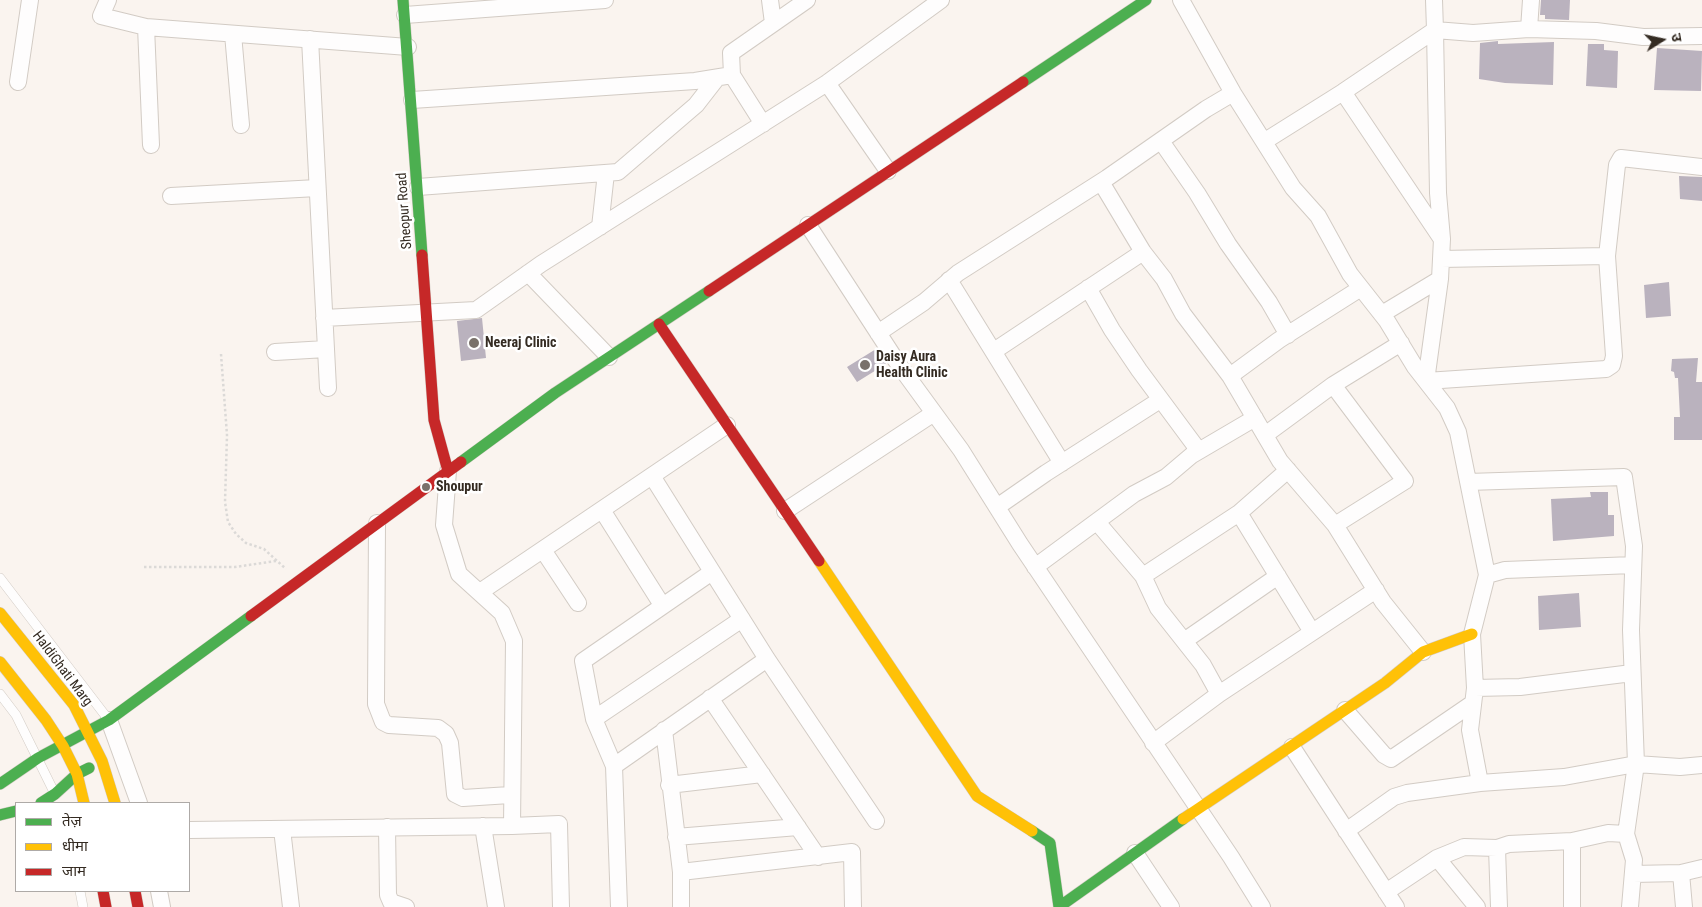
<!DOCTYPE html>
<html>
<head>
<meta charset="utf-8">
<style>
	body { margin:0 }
	#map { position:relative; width:1702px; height:907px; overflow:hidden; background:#faf4ef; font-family:"Roboto Condensed","Noto Sans Devanagari",sans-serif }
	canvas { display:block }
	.legend { position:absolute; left:15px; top:802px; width:175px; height:90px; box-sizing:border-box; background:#fff; border:1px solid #aeaaa7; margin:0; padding:6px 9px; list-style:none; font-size:15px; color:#342b22 }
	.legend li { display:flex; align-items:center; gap:10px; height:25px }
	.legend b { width:25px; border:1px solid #aeaaa7 }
	.north { position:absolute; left:1637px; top:15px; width:50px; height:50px; -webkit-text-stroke:4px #fff; paint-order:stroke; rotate:80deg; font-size:14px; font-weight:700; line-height:20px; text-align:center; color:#342b22 }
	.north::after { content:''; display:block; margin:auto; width:18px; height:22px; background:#342b22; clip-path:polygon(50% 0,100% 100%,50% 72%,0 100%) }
</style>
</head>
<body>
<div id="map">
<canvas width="1702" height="907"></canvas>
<ul class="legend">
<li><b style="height:6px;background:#4caf50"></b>तेज़</li>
<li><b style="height:6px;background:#ffc107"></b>धीमा</li>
<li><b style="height:6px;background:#c62828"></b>जाम</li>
</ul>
<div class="north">उ</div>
</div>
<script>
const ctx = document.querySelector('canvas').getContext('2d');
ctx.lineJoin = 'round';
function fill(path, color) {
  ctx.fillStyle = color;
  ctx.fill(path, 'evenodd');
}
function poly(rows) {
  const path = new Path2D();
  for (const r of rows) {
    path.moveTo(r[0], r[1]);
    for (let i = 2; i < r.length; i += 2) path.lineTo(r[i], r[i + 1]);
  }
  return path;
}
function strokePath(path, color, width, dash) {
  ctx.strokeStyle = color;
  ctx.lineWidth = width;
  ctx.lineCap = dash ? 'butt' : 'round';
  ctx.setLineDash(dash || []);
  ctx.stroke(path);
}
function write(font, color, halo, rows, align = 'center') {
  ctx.font = font + ' "Roboto Condensed",sans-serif';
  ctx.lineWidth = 5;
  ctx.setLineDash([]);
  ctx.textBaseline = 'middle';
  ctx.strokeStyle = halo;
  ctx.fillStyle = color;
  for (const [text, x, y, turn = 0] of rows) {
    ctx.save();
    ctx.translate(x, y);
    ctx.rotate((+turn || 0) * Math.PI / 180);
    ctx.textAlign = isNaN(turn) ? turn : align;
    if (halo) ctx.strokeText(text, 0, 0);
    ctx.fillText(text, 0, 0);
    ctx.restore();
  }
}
const building = poly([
	[1541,0,1570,0,1569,20,1545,19,1545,15,1540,15],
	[1498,41,1498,44,1554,42,1553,85,1505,83,1479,79,1480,43],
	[1588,44,1604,44,1604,50,1618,51,1617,88,1586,86],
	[1657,48,1702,51,1701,91,1654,90],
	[1679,176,1702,177,1702,201,1680,199],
	[1669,282,1671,316,1646,318,1644,285],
	[482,318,486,358,461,361,457,321],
	[876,349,886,364,857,382,847,367],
	[1698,358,1696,382,1702,382,1702,440,1674,440,1674,417,1680,417,1678,378,1675,378,1674,372,1671,371,1672,359],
	[1590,492,1608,492,1608,515,1614,515,1614,536,1553,541,1551,499,1591,497],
	[1579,593,1581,627,1539,630,1538,596]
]);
const path = poly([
	[221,354,227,435,225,502,228,522,236,534,246,543,264,549,286,569],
	[144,567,235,567,276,561]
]);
const lane = poly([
	[0,578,108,719],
	[0,694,16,715,54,792],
	[80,891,83,907]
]);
const street = poly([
	[108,0,101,16,146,27,408,47],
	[770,0,773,23],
	[1181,0,1233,93,1293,188,1318,216,1350,274,1387,321,1415,367,1447,408,1458,432,1487,575,1472,634,1475,688,1470,730,1480,783],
	[1434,0,1435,30,1473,33,1529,29,1596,31,1643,37,1702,36],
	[405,15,605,0],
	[146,27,151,145],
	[1529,29,1531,0],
	[233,34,241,125],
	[310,39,328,388],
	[732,75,731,53,807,0],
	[18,82,30,0],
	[827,83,888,171],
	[1343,92,1441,238],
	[412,100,695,81,732,75,763,124],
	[1161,141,1197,193,1228,244,1269,302,1288,335],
	[1265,141,1343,92,1435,30],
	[1101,182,1143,252,1164,279,1183,314,1230,376,1280,461,1335,525,1383,602,1423,652],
	[418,187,618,172,696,105,717,78],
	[171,196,317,188],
	[808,225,899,365,961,450,1020,544,1231,857,1262,907],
	[600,227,606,173],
	[1441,259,1607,256,1617,165,1621,158,1702,167],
	[528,273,609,357],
	[1440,279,1426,381,1606,369,1612,365,1614,356,1607,256],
	[949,280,1062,463],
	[1088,288,1112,330,1139,370,1199,451],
	[1382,314,1440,279,1442,239,1438,193,1435,30],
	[324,318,476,310,541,264,827,83,941,0],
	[878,333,924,302,958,273,1107,178,1206,109,1233,93],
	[994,351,1143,252],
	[275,352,326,349],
	[1230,376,1279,340,1361,288],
	[1333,385,1405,481,1335,525],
	[1265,435,1333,385,1401,343],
	[448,471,444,525,459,574,502,613,514,641,512,826,559,824,561,907],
	[652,476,767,659,876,821],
	[1468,482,1624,477,1634,546,1631,630,1636,764,1626,834,1634,860,1630,907],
	[997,507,1046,473,1160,400],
	[602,510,662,605],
	[785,511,934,413],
	[1239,513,1312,632],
	[1097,522,1143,576,1158,608,1203,665,1219,694],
	[377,523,376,704,383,722,389,725,438,728,446,734,450,743,455,794,463,798,510,795],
	[543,550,578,603],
	[1035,567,1134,494,1166,477,1192,455,1255,418],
	[1487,575,1505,570,1633,565],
	[1143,576,1239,513,1288,470],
	[480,592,727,425],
	[1184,641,1278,576],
	[1475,688,1520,687,1632,673],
	[710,698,818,857],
	[1345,710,1384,755,1391,759,1473,703],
	[594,719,742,619],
	[109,720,139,803],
	[664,730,681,872,681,907],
	[1153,743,1219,694,1376,590],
	[1292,747,1396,907],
	[614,766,767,659],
	[669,785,762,774],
	[483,826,496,907],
	[387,827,388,895,391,902,406,907],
	[282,829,291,907],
	[189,830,512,826],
	[1346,831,1394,797,1407,793,1480,783,1564,777,1636,764,1680,767,1702,765],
	[676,837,798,827],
	[1572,841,1572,907],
	[1497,848,1499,907],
	[1135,853,1171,907],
	[1437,858,1477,907],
	[681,872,852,852,853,907],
	[1681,873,1684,907],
	[1633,874,1681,873,1702,868],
	[159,891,162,907],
	[1386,892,1437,858,1464,847,1497,848,1509,844,1572,841,1608,833,1626,834],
	[619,907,614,766,594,719,583,661,712,572]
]);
const fast = poly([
	[403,0,422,255],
	[1023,82,1146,0],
	[461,462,555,393,709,291],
	[0,784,38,758,109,720,251,616],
	[41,803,55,794,77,774,89,768],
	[0,815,16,811],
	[1032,831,1050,843,1059,907,1183,819]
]);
const slow = poly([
	[819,561,977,796,1032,831],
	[0,613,74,705,102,761,115,803],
	[0,662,46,720,63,746,77,774,84,803],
	[1183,819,1385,683,1423,652,1472,634]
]);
const jam = poly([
	[422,255,434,420,448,471],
	[709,291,1023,82],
	[659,324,819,561],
	[251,616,461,462],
	[103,891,106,907],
	[135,891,138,907]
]);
const markers = [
	[474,343,6,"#79716a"],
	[865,365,6,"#79716a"],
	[426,487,5,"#79716a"]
];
const streetNames = [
	["Sheopur Road",405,211,-94],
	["HaldiGhati Marg",62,669,53]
];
const poiNames = [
	["Neeraj Clinic",485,343],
	["Daisy Aura",876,357],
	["Health Clinic",876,373],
	["Shoupur",436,487]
];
fill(building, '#bab2be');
strokePath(lane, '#d2cbc4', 10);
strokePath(street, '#d2cbc4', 18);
strokePath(fast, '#d2cbc4', 12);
strokePath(slow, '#d2cbc4', 12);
strokePath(jam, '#d2cbc4', 12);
strokePath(path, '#dbd9d7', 2.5, [2.5, 2.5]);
strokePath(lane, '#fefdfd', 9);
strokePath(street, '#fefdfd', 16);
strokePath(fast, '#4caf50', 11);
strokePath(slow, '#ffc107', 11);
strokePath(jam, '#c62828', 11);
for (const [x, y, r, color] of markers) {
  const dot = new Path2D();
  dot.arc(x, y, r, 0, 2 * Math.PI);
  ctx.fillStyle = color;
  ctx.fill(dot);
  strokePath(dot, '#fff', 2);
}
write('14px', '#342b22', '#fff', streetNames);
write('bold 14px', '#342b22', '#fff', poiNames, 'left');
</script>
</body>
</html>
